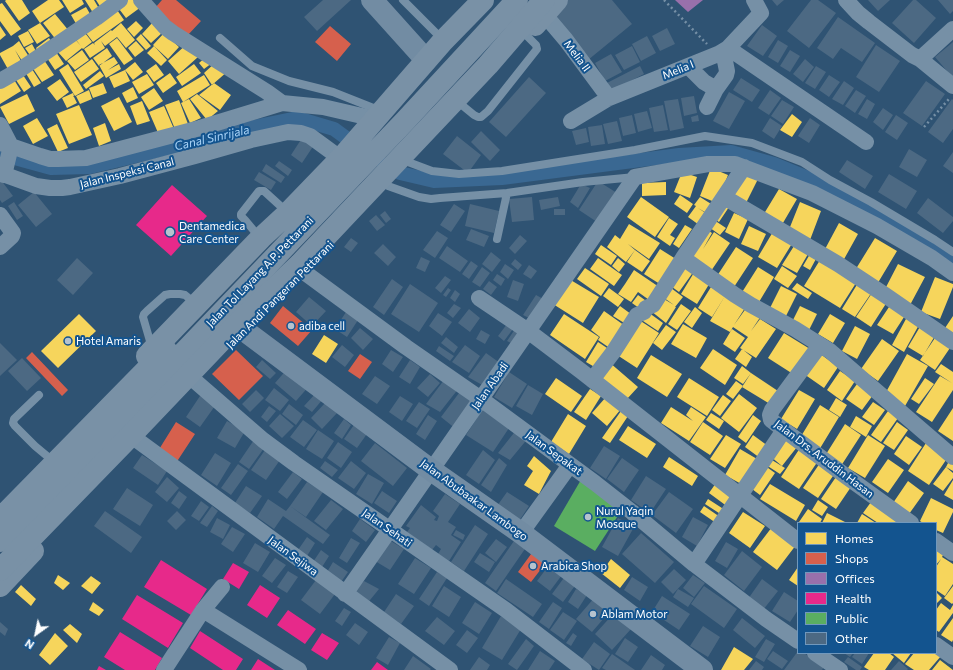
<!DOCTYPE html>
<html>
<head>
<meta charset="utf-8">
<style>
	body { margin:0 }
	#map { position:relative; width:953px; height:670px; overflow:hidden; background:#2f5373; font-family:Commissioner,sans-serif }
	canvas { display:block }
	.legend { position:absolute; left:797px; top:522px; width:140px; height:132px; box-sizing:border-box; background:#13548f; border:1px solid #7198bc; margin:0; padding:5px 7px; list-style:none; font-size:12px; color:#fff }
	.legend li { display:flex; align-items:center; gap:8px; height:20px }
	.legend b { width:20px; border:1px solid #7198bc }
	.north { position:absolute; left:16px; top:614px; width:40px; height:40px; -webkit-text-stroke:3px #13548f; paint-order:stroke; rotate:213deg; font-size:11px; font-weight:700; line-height:16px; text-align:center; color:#fff }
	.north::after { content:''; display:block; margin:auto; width:14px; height:18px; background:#fff; clip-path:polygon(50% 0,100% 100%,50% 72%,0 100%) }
</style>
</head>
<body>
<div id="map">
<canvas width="953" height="670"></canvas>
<ul class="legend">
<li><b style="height:11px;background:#f6d55c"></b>Homes</li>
<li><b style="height:11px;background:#d6604d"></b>Shops</li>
<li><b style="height:11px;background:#9970ab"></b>Offices</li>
<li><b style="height:11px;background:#e7298a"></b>Health</li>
<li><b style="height:11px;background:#5aae61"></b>Public</li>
<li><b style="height:11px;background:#4c6983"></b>Other</li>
</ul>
<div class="north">N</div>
</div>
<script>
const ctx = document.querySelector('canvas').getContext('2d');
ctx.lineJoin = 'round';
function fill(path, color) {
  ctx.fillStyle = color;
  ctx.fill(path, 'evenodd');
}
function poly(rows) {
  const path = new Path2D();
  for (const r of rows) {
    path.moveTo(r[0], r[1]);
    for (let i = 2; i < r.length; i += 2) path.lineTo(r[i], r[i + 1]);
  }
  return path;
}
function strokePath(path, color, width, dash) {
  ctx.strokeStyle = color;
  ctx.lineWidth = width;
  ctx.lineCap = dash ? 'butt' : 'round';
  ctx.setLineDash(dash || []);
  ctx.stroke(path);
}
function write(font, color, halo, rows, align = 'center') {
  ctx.font = font + ' Commissioner,sans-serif';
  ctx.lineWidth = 4;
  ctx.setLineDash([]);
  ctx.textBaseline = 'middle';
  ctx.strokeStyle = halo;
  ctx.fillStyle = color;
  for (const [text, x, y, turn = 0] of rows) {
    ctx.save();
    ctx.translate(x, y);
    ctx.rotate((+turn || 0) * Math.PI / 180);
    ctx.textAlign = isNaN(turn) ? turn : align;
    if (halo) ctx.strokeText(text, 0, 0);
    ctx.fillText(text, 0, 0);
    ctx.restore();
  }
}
const homes = poly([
	[6,0,22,0,30,13,19,21,5,1],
	[48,0,59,0,64,7,40,23,32,11],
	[62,0,82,0,84,4,70,13],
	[85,0,94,0,101,12,95,16],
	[96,0,109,0,101,8],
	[122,0,136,0,141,7,126,18,116,5],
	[2,3,21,29,11,36,0,21,0,4],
	[86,7,93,19,78,27,71,15],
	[115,7,124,20,93,42,83,29],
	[55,14,69,31,57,41,43,23],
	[136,21,143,28,134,37,127,29],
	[153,22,163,32,151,43,142,34],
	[40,23,50,36,37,44,28,30],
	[121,23,135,40,126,48,117,37,105,46,101,41,105,48,90,58,84,49,93,43,95,45,94,43,111,30,112,31],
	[0,26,6,35,0,40],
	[82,29,92,42,83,49,82,48,66,61,57,51,74,38,81,46,73,36],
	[28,31,34,42,24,47,18,36],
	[164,33,179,47,168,59,153,45],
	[141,34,151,46,146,50,136,39],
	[49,38,53,44,39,53,36,48],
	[117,38,133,59,124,65,109,44],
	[19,41,31,60,24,64,15,50,22,63,9,71,0,55,0,53,13,46],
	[136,41,144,50,135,57,128,48],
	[32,44,38,55,32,58,25,48],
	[187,44,198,57,179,74,168,61],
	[154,46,167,60,161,66,147,53],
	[107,48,112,56,99,66,93,58],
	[82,50,89,60,75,70,67,61],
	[56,52,64,64,55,70,47,58],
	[207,56,212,63,204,69,199,63],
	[114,57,118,63,108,70,119,64,121,69,106,78,99,65],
	[92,59,99,69,81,82,74,72],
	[44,60,54,75,42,82,32,67],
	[135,62,143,72,133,80,125,70],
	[215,63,228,71,212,85,204,73],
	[68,64,84,91,75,96,59,70],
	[156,64,164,75,154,82,146,71],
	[194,64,201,73,182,86,176,77],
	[30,66,41,83,34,87,24,70],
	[125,70,130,81,114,88,109,77],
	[100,71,104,76,86,89,83,85],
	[170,73,177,83,163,93,156,83],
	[147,74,154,85,139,94,132,82],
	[23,75,31,87,24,92,16,80],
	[204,75,210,85,183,102,177,91],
	[13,78,21,91,0,104,0,85],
	[60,79,69,92,57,101,47,88],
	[103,83,107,93,93,98,89,88],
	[214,83,231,95,220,110,199,95],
	[133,87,138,98,127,103,122,93],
	[154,88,163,101,149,110,141,97],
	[89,90,92,99,80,104,76,96],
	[73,93,74,96,73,97,74,97,77,103,67,108,62,98],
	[27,94,35,111,9,124,0,107],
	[197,94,218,111,207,120,190,99],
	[119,97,132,122,114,131,101,106],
	[189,99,201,118,190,123,181,103],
	[179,100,188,124,175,129,165,105],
	[142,101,150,121,137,125,130,106],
	[79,105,92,135,69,144,56,114],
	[164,106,174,129,159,135,149,112],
	[792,114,802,122,792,137,780,130],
	[37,118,48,136,33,144,23,126],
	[105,123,111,141,99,146,93,128],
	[57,124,68,148,58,152,47,129],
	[711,168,728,175,717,203,700,196],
	[682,172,697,177,690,198,674,192],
	[741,173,758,179,746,203,728,195],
	[666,182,666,195,642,196,642,183],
	[779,189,797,199,780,228,762,217],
	[680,195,693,204,687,213,674,204],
	[641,197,669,217,655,237,627,217],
	[700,197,716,207,710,215,698,208,710,216,702,227,688,217,696,206,694,205],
	[800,202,821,211,810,240,788,232],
	[731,204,719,222,712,217],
	[734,213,748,219,739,239,725,232],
	[669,218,678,224,670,235,675,238,670,246,657,237],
	[711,218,726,228,720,235,706,225],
	[839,223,858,234,843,261,824,251],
	[629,224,660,243,649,259,628,244,635,250,626,262,607,247,615,235,620,239],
	[685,225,692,229,679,248,673,244],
	[749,226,766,234,758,251,741,244],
	[704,228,712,233,703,249,714,232,730,243,711,271,686,255],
	[774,230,793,242,777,268,758,257],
	[875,238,897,251,876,286,854,272],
	[601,245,617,256,611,265,595,254],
	[794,246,808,254,797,273,782,265],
	[736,247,753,258,734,287,717,276],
	[660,249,679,261,663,286,644,274],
	[635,250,650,261,642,272,627,262],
	[810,254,817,257,810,270,803,266],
	[598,258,622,275,614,286,590,269],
	[618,258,625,264,619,272,612,266],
	[820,260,856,283,840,308,804,286],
	[683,263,694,271,679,292,668,284],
	[898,264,925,277,910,305,884,291],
	[782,266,797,276,788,288,774,279],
	[758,267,774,277,756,307,739,297],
	[585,268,609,284,601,296,577,279],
	[634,270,662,289,652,302,638,292,631,302,618,294,625,284,632,289,625,284],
	[695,271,711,281,697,304,681,294],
	[935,277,953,284,953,287,940,319,921,312],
	[569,279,599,297,583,323,553,304],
	[797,283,812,293,808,299,792,289],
	[858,283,872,292,855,317,842,309],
	[667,285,683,297,675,307,676,307,666,323,651,311,659,296,674,305,660,295],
	[781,286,797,294,785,318,769,310],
	[711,287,725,296,712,317,698,308],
	[609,288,624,299,618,307,603,296],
	[872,293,887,302,871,327,856,317],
	[638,295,649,303,643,311,632,303],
	[725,296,745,308,734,325,747,307,761,316,751,331,760,319,776,329,756,358,740,348,748,337,733,327,730,332,710,321],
	[681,304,691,311,677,330,668,324],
	[891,304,906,314,893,334,877,325],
	[620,306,635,317,629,326,613,316],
	[800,306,817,314,809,330,792,322],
	[695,307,702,313,692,328,684,322],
	[645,310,663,323,658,331,640,319],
	[604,311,628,328,614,351,598,340,600,337,591,330],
	[79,314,96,331,58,368,41,351],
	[564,314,599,337,585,359,550,335],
	[830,314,845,323,833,343,818,334],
	[953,316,953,341,941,334],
	[907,317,920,323,904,352,892,345],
	[636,318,659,333,637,368,614,353],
	[683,324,707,338,696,358,671,344],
	[666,325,676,332,662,350,653,343],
	[921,325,936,334,923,356,908,347],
	[855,326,870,334,857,359,842,351],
	[732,329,745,338,735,352,723,344],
	[784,333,810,349,793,374,768,358],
	[324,335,338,344,326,363,312,354],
	[937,335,952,345,935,370,920,360],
	[882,339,899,351,878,381,861,369],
	[598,342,610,350,598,369,586,362],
	[713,349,737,365,725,385,700,368],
	[742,349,752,357,746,367,735,359],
	[819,353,838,367,824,388,804,374],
	[907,354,928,366,905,406,885,394],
	[651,355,682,374,667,397,637,378],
	[609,362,638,387,627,399,598,375],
	[941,364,953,372,953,390,932,422,916,412,940,376,952,383,935,372],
	[742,366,751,373,743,384,734,378],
	[840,371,855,381,842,401,827,390],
	[751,373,778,391,770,404,742,387],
	[556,378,582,396,571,412,545,394],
	[689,378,719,397,707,416,677,397],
	[925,378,934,384,919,404,911,399],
	[736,381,743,386,733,399,726,394],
	[857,384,873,395,862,410,846,399],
	[590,389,601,396,586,420,574,412],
	[799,390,815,399,797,429,781,419],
	[739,394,757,408,739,432,721,418],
	[723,395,731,401,720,416,712,410],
	[606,397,621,409,607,426,592,413],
	[836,398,847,405,840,417,829,410],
	[873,402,885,410,874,425,862,417],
	[820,405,839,417,819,450,800,438],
	[671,407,693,421,686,415,691,407,706,417,689,441,661,423],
	[953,408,953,441,938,431],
	[621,411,628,416,610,443,602,438],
	[888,411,898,418,881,442,871,435],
	[711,413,724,421,719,429,706,420],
	[568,414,586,426,569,454,551,442],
	[753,415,761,421,746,443,738,437],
	[856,416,872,426,866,437,850,427],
	[703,422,723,436,710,455,690,442],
	[897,422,908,430,894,450,883,443],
	[845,424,861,435,839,469,823,459],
	[628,426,656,444,647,458,619,440],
	[726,435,741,444,725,468,710,459],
	[753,435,768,446,760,458,745,447],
	[868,435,885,446,865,478,848,468],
	[906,436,922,447,909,465,894,454],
	[784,437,797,447,782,466,770,456],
	[926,443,948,457,929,485,908,471],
	[800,448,818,461,799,489,781,477],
	[740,449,757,459,743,485,725,475],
	[534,456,551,471,539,494,524,485,533,471,527,466],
	[669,457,698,476,692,486,663,467],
	[767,457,785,468,780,474,763,463],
	[888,459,904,470,888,493,872,482],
	[949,461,953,463,953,471,946,467],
	[820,463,835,473,818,498,803,488],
	[764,465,775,473,760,495,748,486],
	[946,467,953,473,953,478,943,491,933,484],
	[838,474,853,484,836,509,821,499],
	[953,480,953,500,944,495],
	[908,481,924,493,909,514,893,503],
	[716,483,735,497,728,507,709,493],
	[770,484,805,505,796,521,760,499],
	[931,498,953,509,953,512,943,533,936,530,936,523,923,523,920,521],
	[708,499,725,510,722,515,705,504],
	[818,500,828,507,822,516,812,510],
	[871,502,899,523,878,523,863,513],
	[704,506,720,517,716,523,700,512],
	[808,509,822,519,820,523,799,522],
	[743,512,765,526,750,548,729,533],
	[827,513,847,523,822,523],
	[862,514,876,523,857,523],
	[772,527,796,545,777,570,753,552],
	[936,550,943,555,942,557,953,564,953,584,945,596,936,590,936,567,941,559,936,565],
	[611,559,630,575,620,588,601,573],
	[798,567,798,586,789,580],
	[58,575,70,583,63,590,54,583],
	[91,576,101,583,92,594,81,586],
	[21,585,36,599,31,606,15,592],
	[953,586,953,603,952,604,944,598],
	[936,592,942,598,936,604],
	[93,602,104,610,99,616,89,610],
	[941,603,950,610,953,605,953,613,939,632,936,630,936,610],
	[953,618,953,640,952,642,941,635],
	[70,624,82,634,77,643,63,630],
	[55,633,68,646,50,665,39,655],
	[734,647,753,659,744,670,721,670],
	[874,653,889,653,894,657,885,670,869,670,864,667],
	[892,653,911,653,904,663],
	[914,653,937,653,941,656,929,670,914,670,905,664],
	[940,660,953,670,932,670]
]);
const shops = poly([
	[162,0,176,0,201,21,187,36,155,8],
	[330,26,351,44,337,61,315,42],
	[283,306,312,330,298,346,270,323],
	[236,350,263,376,239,400,212,374],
	[32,352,68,390,62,396,26,358],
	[360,354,372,362,360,379,348,371],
	[176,422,195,434,176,463,158,451],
	[534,550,548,560,531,582,518,572]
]);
const offices = poly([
	[675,0,703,0,688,12]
]);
const health = poly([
	[172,185,207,216,171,256,136,225],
	[161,560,207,589,191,615,144,587],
	[233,563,249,572,239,589,223,579],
	[260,585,280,598,267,618,247,605],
	[137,595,183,623,168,648,122,619],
	[288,610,316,629,305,644,277,625],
	[200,631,243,659,236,670,223,670,190,648],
	[120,632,162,658,155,670,125,670,104,657],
	[322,633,339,643,327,660,311,650],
	[258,659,275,670,251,670],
	[377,662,388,670,371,670],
	[99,666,106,670,97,670]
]);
const public = poly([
	[582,478,623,508,595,551,554,526]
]);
const canal = poly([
	[0,154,51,168,90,167,178,146,253,127,297,118,334,129,360,148],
	[384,165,400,173,434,181,502,178,679,155,731,152,774,164,830,187,923,240,953,261]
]);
const building = poly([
	[323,0,351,0,317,31,304,17],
	[562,0,612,0,632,24,588,60,550,13],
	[772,0,784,0,777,6],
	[811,0,818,0,836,13,809,48,787,31],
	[868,0,890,0,878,11],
	[913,0,916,0,936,18,914,43,892,23],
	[938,0,953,0,953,11,950,14],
	[838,17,875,43,862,62,841,48,833,59,817,48],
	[762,25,777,36,763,56,747,46],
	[667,28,675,44,660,51,652,36],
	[647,36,656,53,641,61,632,44],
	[778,40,788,46,778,63,768,57],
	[953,42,953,78,935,57],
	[876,45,900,61,879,92,856,77],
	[632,46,640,62,624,70,615,55],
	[790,50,800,56,790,72,780,66],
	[611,54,622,72,605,81,595,63],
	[805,59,814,67,803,82,793,74],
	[640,66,644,74,607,93,603,85],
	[816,66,826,72,815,89,805,83],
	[829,75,840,82,829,97,819,90],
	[529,77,546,93,506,137,489,122],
	[741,78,760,90,752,102,733,90],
	[844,81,854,88,843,105,832,99],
	[926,81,945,94,922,126,903,113],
	[770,90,781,98,769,115,758,108],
	[856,90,866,96,855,113,845,106],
	[729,92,745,101,729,129,713,121],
	[694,96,697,113,684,116,681,98],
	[678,99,684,128,670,131,664,101],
	[867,99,875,104,867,119,858,114],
	[952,99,953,100,953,129,943,143,928,132],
	[782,100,794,107,783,124,771,116],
	[663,105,668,130,654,132,649,108],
	[883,108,893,115,883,130,873,122],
	[647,111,652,128,638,132,634,114],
	[632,115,636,133,623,136,619,118],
	[698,115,699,121,692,122,691,117],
	[896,115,908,123,897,140,885,132],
	[770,118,782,126,774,139,762,131],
	[810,118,820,125,809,143,798,136],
	[617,121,622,141,608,144,603,124],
	[602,125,605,144,591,146,588,127],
	[586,128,589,142,576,145,572,131],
	[481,131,500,150,490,161,471,142],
	[457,136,481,155,468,173,443,154],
	[302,138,314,145,302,163,291,155],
	[909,149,927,160,917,177,899,167],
	[953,152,953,173,943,166],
	[847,160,873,176,865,189,839,172],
	[279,161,292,170,288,176,275,166],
	[266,164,285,177,281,183,262,171],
	[259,172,276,182,271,190,254,180],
	[889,174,917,191,906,209,878,192],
	[0,180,1,180,13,196,2,203,0,200],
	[598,181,617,193,597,222,579,210],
	[581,184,590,188,578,208,570,202],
	[34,192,52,214,36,227,18,205],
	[532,197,534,220,512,222,509,199],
	[558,197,560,206,541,210,539,200],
	[928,198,953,217,953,221,943,233,917,213],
	[14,202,23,216,17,220,8,206],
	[454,204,465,211,451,232,440,225],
	[470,204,499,211,494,233,465,226],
	[554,209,565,209,565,215,554,215],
	[385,211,391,219,386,223,380,215],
	[376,215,385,225,377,231,369,221],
	[471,229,489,236,484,247,466,240],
	[437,231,448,238,435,258,423,250],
	[520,235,527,241,515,254,509,248],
	[351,238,358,243,351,252,344,247],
	[383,244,396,257,388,266,374,253],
	[447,246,468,261,460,272,439,258],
	[491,252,501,260,492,272,482,264],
	[421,257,430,261,425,272,416,268],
	[77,258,93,273,73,295,57,280],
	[515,259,522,265,518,270,511,264],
	[471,261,478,266,469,279,462,274],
	[505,264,514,270,508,279,500,272],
	[529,265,537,271,531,279,523,274],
	[482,267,490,273,480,287,472,282],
	[497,274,505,279,501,286,493,280],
	[445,276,451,280,441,293,435,288],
	[392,279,403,287,384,315,373,307],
	[513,280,524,284,518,301,507,297],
	[489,281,497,287,491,295,483,289],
	[410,284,438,303,419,332,391,314],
	[448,288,451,290,446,297,443,295],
	[455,290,460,294,455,302,450,298],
	[536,295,547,301,533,320,523,315],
	[309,297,326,311,312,326,296,312],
	[454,304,461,308,453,318,447,313],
	[469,309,480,318,470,332,458,323],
	[346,312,358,320,347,337,335,329],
	[438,313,452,322,442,336,429,326],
	[507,324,513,329,504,341,498,336],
	[360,328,373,339,363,350,351,338],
	[515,329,519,331,511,343,507,341],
	[481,330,490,335,485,344,476,339],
	[446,337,458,347,454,353,441,343],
	[0,343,17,360,0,376],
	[342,345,354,355,345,367,332,357],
	[465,345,480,356,469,373,452,362],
	[439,346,454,356,450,361,436,351],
	[391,350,403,357,393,372,382,364],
	[486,353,500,363,484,386,468,377],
	[22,358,41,378,27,391,8,371],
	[262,360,276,373,270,379,256,367],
	[410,360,420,367,410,384,399,377],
	[289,367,310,385,296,401,275,383],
	[509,372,527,384,512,408,494,397],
	[430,374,440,383,428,397,417,388],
	[375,376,390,386,377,404,362,394],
	[444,380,459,388,440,412,426,404],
	[528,385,543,394,532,415,516,406],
	[274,388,289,400,280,411,265,400],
	[462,389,477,400,456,429,441,417],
	[256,390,264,398,250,412,242,404],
	[202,393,217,403,200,427,186,417],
	[316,393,323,399,312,412,304,406],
	[400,396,413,404,402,421,389,412],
	[326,402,337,413,322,429,311,418],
	[419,402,430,409,417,428,406,421],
	[289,404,303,415,296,425,282,414],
	[269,406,276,411,267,422,261,417],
	[485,406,511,425,493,452,466,435],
	[280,414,294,426,282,438,269,426],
	[428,415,437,421,425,440,416,434],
	[344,419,351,425,342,439,334,433],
	[303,420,317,430,304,447,290,437],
	[227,421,245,431,235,448,217,438],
	[356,422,369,431,357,448,344,439],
	[517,429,529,437,510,460,498,453],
	[318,430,334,441,322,459,306,449],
	[256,437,267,444,249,469,239,462],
	[338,442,352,452,341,468,327,458],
	[375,443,407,468,393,486,361,461],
	[604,446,620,456,606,479,590,468],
	[265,450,280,460,266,480,251,470],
	[483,450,495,460,479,484,466,475],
	[215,453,231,463,217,486,201,475],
	[142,455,167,471,158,485,133,468],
	[499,458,507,465,491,492,481,485],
	[622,458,639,470,624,492,607,479],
	[325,461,338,470,332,477,320,468],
	[351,461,366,473,354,489,338,478],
	[238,464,248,471,231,495,221,488],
	[293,472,302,479,287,499,278,492],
	[368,474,384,483,372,504,356,494],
	[646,476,666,489,650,513,631,500],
	[167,477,179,488,167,502,155,492],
	[307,482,323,492,306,517,290,506],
	[246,486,262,496,250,513,235,503],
	[127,488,153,505,140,526,113,509],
	[179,491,187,497,179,509,171,503],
	[382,491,397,501,389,513,374,503],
	[507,492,529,506,519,521,497,506],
	[669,492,693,509,676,533,652,515],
	[445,494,460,504,448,522,456,527,451,535,461,542,449,561,438,554,441,549,436,545,432,550,407,532,410,528,406,526,421,505,436,517,434,520,437,521,439,516,433,511],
	[268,499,286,511,290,506,330,535,323,544,283,516,274,529,257,517],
	[331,500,343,509,326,530,314,521],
	[201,501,209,507,199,521,191,516],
	[212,506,218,511,207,527,200,523],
	[105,511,142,537,131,553,94,526],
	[177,511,186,520,176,530,167,521],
	[693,517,708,525,697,546,682,537],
	[217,518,230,525,223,539,210,532],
	[618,518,634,527,618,556,602,547],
	[360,519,375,530,366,542,352,531],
	[475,525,488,534,464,571,451,562],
	[232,527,245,534,233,552,221,544],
	[456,530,465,535,463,540,453,535],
	[641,533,674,562,655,583,622,554],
	[307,537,315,543,307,556,298,550],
	[351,538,360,543,347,563,339,558],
	[516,538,527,546,496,591,485,583],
	[496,539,507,547,496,562,485,553],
	[389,540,404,549,390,570,375,561],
	[726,542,738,549,727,568,715,561],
	[255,543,270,552,258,572,243,563],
	[321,550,329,556,322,567,313,562],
	[742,551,762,567,744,591,724,575],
	[480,553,495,562,489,572,474,562],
	[275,558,286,565,272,583,262,576],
	[415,558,431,568,414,594,398,584],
	[552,561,565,571,550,591,537,581],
	[333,562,348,572,341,582,327,572],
	[674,569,686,580,673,594,661,582],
	[288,571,298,577,287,593,277,587],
	[437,572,447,578,429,606,419,599],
	[566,575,577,583,563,602,552,594],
	[693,575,705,583,694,597,683,588],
	[632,577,648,587,640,601,624,590],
	[506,579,542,604,533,617,497,593],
	[762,579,778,591,763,610,748,599],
	[316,580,335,594,320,614,301,600],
	[364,581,379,589,366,605,352,594],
	[444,586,461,597,449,617,432,606],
	[704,586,737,609,724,628,691,604],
	[576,589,587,595,578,609,568,602],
	[678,589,694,598,688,607,673,597],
	[784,592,798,601,798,610,790,622,772,611],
	[396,594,414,606,401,624,384,612],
	[662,596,690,614,679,630,652,612],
	[595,597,611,610,592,632,576,619],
	[475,602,492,613,479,634,462,623],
	[553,602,562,608,549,629,539,622],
	[344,608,351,612,342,626,335,621],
	[563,612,577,621,564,640,550,630],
	[614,613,631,629,612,650,595,634],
	[501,616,521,629,502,660,482,648],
	[437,617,455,631,444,645,425,631],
	[742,618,765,636,755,648,733,630],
	[0,622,8,629,5,636,0,632],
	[355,623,368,632,359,645,346,635],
	[703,626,720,637,708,657,690,646],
	[467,630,478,638,467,653,456,645],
	[573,633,577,636,571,646,566,643],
	[389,637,400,643,388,665,376,658],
	[625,638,638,647,628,662,615,654],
	[526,639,534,646,517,670,508,664],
	[766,639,775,644,764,662,755,657],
	[594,642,610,654,599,670,582,659],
	[540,651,555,661,549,670,528,670],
	[773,651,788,661,782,669,767,659],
	[798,651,798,653,804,653,824,667,822,670,784,670],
	[844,653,853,653,850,657],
	[855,653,869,653,862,664,852,657],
	[612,654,635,670,606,670,602,668],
	[651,655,665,665,662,670,641,670],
	[413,656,431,669,430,670,404,670],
	[479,657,490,665,487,670,470,670],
	[848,657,862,667,860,670,856,670,844,662],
	[756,661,764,667,762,670,749,670],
	[899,661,908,669,907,670,891,670]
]);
const path = poly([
	[664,0,707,44],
	[924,127,949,99]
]);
const lane = poly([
	[403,0,443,40],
	[220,38,252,66,289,81,333,92,381,111],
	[463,106,474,115,478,117,481,117,488,111,537,49,536,45,526,35],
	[408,162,432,171,459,174,502,171,635,150,705,136,752,143,802,162,830,180,871,202,935,240,953,252],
	[388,186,419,197,431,199,440,198,507,193,583,182,635,177],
	[260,238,245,220,241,216,241,214,259,191,264,191,287,212],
	[497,239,507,193],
	[152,348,143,317,144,314,147,311,165,295,170,294,180,294,185,295,196,304],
	[39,395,14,419,13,423,15,426,35,446,47,456]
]);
const street = poly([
	[141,0,165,27,173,33,267,92,282,103],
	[846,0,858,13,869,22,912,55,920,59,953,86],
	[544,14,566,40,609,98],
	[728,48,866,142],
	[920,59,953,29],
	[688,66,704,82,716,89],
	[0,81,21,69,96,18,120,0],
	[707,107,716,89,726,75,727,71,723,51],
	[571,121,609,98,718,54,728,48,761,13,754,0],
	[0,125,11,146,4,175],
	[0,143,11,146,40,156,50,159,58,159,86,158,200,128,282,103,323,107,375,119],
	[0,173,36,186,50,188,62,188,70,187,120,176,195,156,251,140,288,132,301,133,310,136,340,158],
	[724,197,838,264,885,295,953,342],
	[0,215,13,233,12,236,0,247],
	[683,258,735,295,751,305,795,329,830,351,845,364,953,457],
	[304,272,406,347,481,399,595,483,632,512,694,564,766,619,798,641],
	[479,298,528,331,581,371,798,541],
	[820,345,772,410,770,415,771,420,784,430,847,477,911,523],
	[592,380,614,351,637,315,644,312,646,308,653,305,683,258,744,167],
	[195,381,263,440,294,463,506,610,584,670],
	[137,440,450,670],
	[521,533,570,465],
	[936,541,953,553],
	[694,564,784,430],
	[345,594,515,350,635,177,708,164,735,164,812,193,877,226,932,258,953,273],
	[203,610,299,670],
	[936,645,953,657],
	[815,653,840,670],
	[164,670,203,610,222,587]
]);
const secondary = poly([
	[372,0,426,60],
	[245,331,431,470,521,533,702,670]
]);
const highway = poly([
	[535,25,557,0],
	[147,356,261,238,288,213,344,155,443,41,483,0],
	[0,519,166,350],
	[0,541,125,414,405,121,517,0],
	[0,586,33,551]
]);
const highwayBridge = poly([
	[0,570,136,430,242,319,300,264,349,212,383,176,488,65,544,0]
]);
const markers = [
	[170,232,5,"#b6c3ce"],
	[291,326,4,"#b6c3ce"],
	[68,341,4,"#b6c3ce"],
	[588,517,4,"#b6c3ce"],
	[533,566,4,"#b6c3ce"],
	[593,614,4,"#b6c3ce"]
];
const streetNames = [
	["Melia II",577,56,53],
	["Melia I",678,70,-22],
	["Jalan Inspeksi Canal",127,173,-14],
	["Jalan Tol Layang A.P. Pettarani",260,272,-46],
	["Jalan Andi Pangeran Pettarani",280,295,-45],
	["Jalan Abadi",490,386,-55],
	["Jalan Sepakat",554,453,36],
	["Jalan Drs. Aruddin Hasan",824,459,37],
	["Jalan Abubaakar Lambogo",474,500,36],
	["Jalan Sehati",387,528,35],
	["Jalan Sejiwa",293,556,36]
];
const poiNames = [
	["Dentamedica",179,226],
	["Care Center",179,239],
	["adiba cell",299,326],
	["Hotel Amaris",76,341],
	["Nurul Yaqin",596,511],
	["Mosque",596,524],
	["Arabica Shop",541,566],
	["Ablam Motor",601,614]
];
const waterNames = [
	["Canal Sinrijala",212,138,-13]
];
fill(homes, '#f6d55c');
fill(shops, '#d6604d');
fill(offices, '#9970ab');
fill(health, '#e7298a');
fill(public, '#5aae61');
strokePath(canal, '#3a6892', 14);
fill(building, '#4c6983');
strokePath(path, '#7690a6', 2.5, [2, 3]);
strokePath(lane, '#7690a6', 8);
strokePath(street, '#7690a6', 16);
strokePath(secondary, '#728ca3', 22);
strokePath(highway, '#7991a6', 22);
strokePath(highwayBridge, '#7991a6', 22);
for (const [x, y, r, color] of markers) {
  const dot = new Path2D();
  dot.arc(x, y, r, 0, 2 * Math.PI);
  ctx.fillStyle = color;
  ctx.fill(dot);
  strokePath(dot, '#13548f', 1.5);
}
write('11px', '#fff', '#13548f', streetNames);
write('11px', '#fff', '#13548f', poiNames, 'left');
write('italic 12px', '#aad4f8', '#13548f', waterNames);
</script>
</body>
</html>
